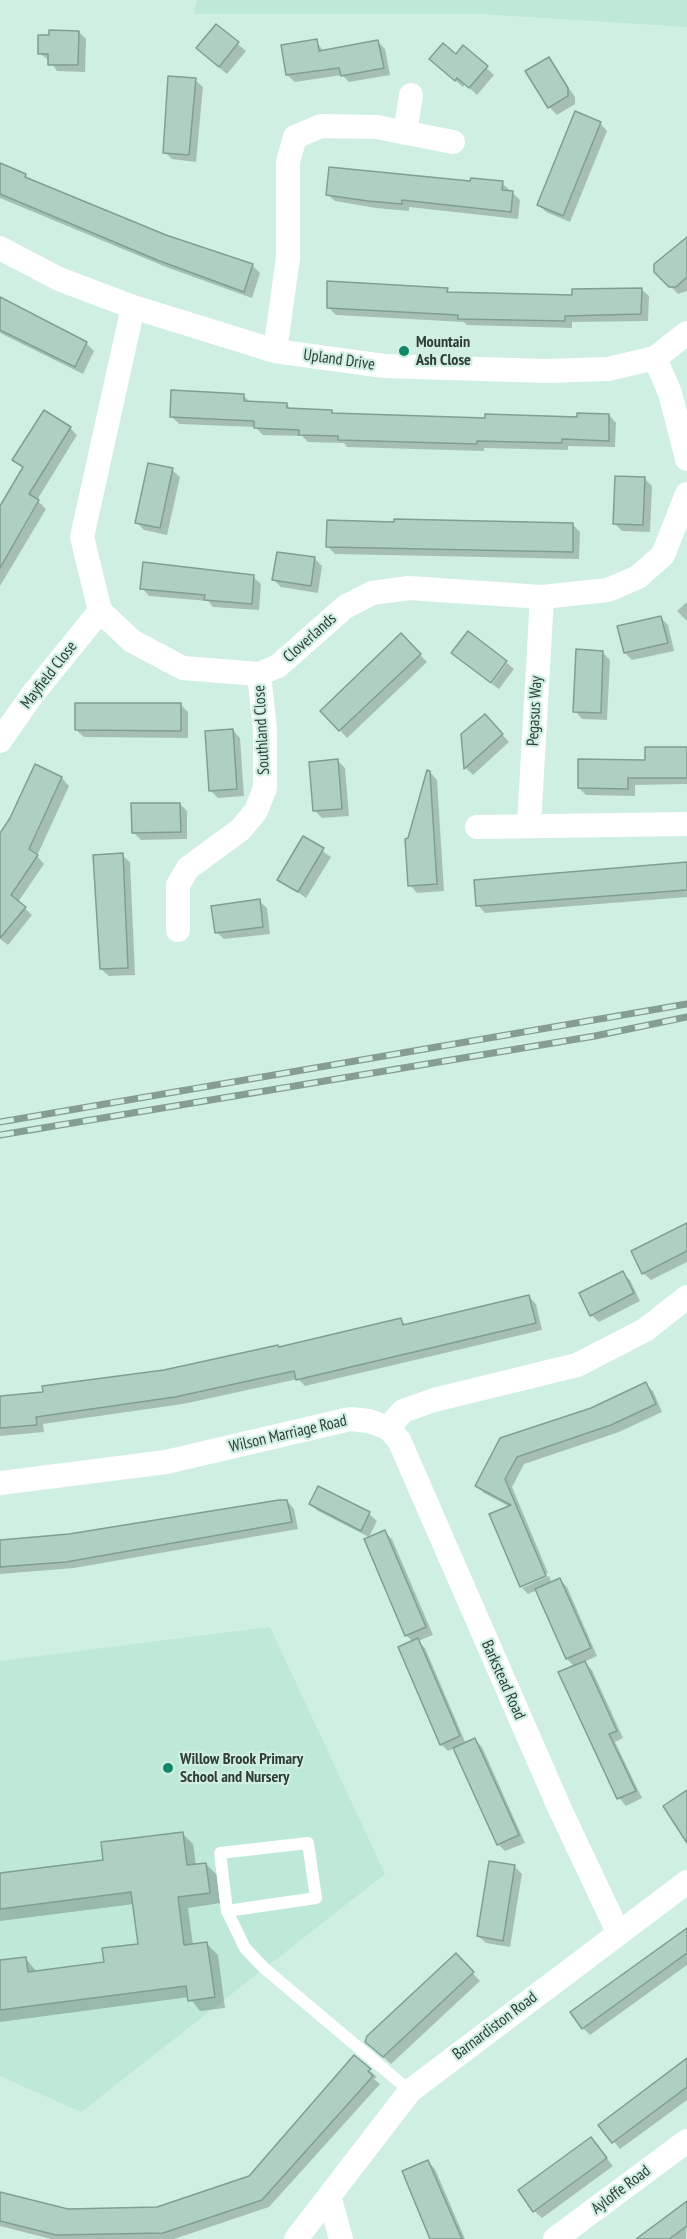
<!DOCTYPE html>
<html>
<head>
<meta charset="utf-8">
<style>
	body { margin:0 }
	canvas { display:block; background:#cfefe2 }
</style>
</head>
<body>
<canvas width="687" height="2239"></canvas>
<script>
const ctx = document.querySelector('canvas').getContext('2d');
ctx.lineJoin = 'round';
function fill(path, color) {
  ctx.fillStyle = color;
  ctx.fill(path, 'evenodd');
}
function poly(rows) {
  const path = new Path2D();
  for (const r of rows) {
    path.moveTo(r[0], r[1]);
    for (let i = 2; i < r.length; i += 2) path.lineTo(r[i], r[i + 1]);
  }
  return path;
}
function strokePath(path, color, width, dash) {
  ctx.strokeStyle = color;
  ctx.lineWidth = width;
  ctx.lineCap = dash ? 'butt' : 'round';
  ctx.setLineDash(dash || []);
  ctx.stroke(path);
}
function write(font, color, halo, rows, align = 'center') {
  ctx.font = font + ' "PT Sans Narrow",sans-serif';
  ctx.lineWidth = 4.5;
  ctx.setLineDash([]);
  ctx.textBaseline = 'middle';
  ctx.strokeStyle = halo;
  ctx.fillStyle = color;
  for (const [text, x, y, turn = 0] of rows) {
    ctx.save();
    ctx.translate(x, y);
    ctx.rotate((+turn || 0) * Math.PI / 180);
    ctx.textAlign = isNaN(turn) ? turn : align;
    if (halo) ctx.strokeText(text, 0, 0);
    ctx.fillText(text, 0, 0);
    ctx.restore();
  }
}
const built = poly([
	[197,0,687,0,687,27,481,14,194,14],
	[270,1627,385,1874,81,2112,0,2076,0,1661]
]);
const shadow = poly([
	[216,26,246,51,227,74,205,56],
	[79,32,86,39,85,72,57,71,50,61,39,53,51,37],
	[316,41,324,52,378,42,385,49,390,75,349,82,342,75,295,82,287,75],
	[464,47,494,75,477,95,465,84,463,87,438,66,456,56],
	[549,59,575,97,575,104,557,115,549,107],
	[195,80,203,87,196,162,172,159,165,152],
	[600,123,607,131,570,222,546,212,539,205],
	[0,165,25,175,31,181,166,236,252,265,260,273,252,298,166,267,0,198],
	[471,183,502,183,520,200,518,219,409,207,409,211,376,208,335,201,327,194],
	[687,239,687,291,678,294,655,271],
	[641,289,649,296,648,321,572,322,572,328,467,325,464,322,336,315,328,307,447,290,450,293,574,296],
	[0,299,87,344,94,351,83,374,0,333],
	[243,395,251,403,286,404,292,410,332,411,335,415,487,419,609,415,616,423,615,447,568,446,568,450,484,448,484,451,347,447,344,443,308,442,302,436,263,435,255,427,179,424,171,416],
	[70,428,77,435,37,500,46,509,0,586,0,509,24,469,14,460],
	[172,470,180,477,167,535,144,530,136,522],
	[644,478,652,486,650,532,622,531,615,524],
	[572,524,580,532,579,559,335,554,327,546],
	[315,559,322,566,318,593,281,587,274,580],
	[253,577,261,584,259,610,213,607,208,601,149,596,142,588],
	[687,602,687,621,677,611],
	[661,618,668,625,674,651,632,660,625,653],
	[401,635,427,662,347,738,322,711],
	[602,652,610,660,607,720,582,719,575,711],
	[507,663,514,669,499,689,492,684],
	[180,704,188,712,188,738,84,737,76,730],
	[492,723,509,742,473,775,466,768,463,735],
	[233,730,240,738,244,796,218,798,210,790],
	[687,748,687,784,635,785,635,796,586,795,579,788],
	[338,761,345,768,349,816,322,818,314,810],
	[35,766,62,778,69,786,37,856,44,864,18,902,32,915,8,945,0,939,0,835,11,819],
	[430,772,437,780,444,891,417,893,410,885,409,840],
	[180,804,187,811,187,839,141,840,133,832],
	[303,838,331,857,306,898,279,879],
	[122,855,130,862,135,975,109,976,101,969],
	[687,864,687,897,485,913,478,905],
	[259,901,267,908,270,934,224,939,216,932],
	[687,1243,687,1262,651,1280,643,1273],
	[622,1273,630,1280,640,1301,599,1322,591,1315],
	[529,1297,536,1304,542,1330,305,1386,298,1379,183,1404,43,1424,44,1432,0,1436,0,1397,44,1394,165,1371,280,1348,400,1319,407,1326],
	[645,1384,653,1391,662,1412,619,1432,524,1464,512,1487,548,1573,522,1584,522,1588,510,1507,484,1493,476,1485,501,1439,591,1409],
	[319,1488,369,1514,377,1521,369,1537,318,1511,310,1504],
	[287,1501,294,1509,298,1529,74,1568,0,1574,0,1542,69,1536],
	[384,1532,392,1539,433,1635,418,1641,425,1648,466,1744,475,1740,482,1747,525,1843,505,1851,498,1844,455,1748,448,1751,441,1744,413,1642,406,1635],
	[549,1576,552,1583,560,1580,567,1587,597,1656,584,1662,592,1670,623,1738,615,1742,642,1798,626,1806,619,1798,575,1667,567,1659,537,1590,528,1594,522,1588],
	[182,1833,193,1844,196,1865,206,1864,217,1875,220,1903,188,1908,193,1945,207,1944,218,1955,225,2008,200,2011,189,1997,0,2022,0,1957,1,1962,26,1959,37,1972,106,1964,140,1945,134,1904,0,1921,0,1875,105,1861],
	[515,1867,522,1874,510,1947,486,1943,478,1936],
	[687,1929,687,1965,590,2035,583,2028],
	[456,1955,480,1981,391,2064,374,2049],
	[354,2057,377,2077,374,2079,380,2084,269,2207,174,2239,51,2239,0,2226,0,2196,67,2211,157,2209,249,2177],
	[687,2057,687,2100,620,2149,600,2125],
	[591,2139,613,2166,542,2218,534,2211],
	[428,2162,435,2169,465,2239,432,2239],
	[687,2203,686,2239,638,2239]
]);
const building = poly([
	[216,24,239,42,219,67,196,48,216,24],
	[49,30,79,31,78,65,48,65,48,54,38,54,38,35,49,35,49,30],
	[317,39,319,51,378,40,384,68,341,76,339,68,286,75,281,45,317,39],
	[443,43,456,54,463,45,488,66,469,88,457,78,455,81,429,59,443,43],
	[549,57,568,88,568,96,548,108,525,71,549,57],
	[168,76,196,78,189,155,163,153,168,76],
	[575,111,601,122,563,216,537,205,575,111],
	[0,163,26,174,25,177,166,235,253,264,244,292,157,260,0,194,0,163],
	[329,167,470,181,471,178,503,181,502,190,513,191,511,212,402,200,402,204,368,201,326,195,329,167],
	[687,237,687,277,676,287,669,287,654,272,654,264,687,237],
	[327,281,448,288,447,292,572,295,572,289,642,288,641,314,565,316,565,321,458,319,458,315,327,308,327,281],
	[0,297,87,342,75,367,0,330,0,297],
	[171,390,244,394,244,401,287,403,287,408,332,410,332,413,485,418,485,414,577,417,577,413,609,414,609,441,562,439,562,443,477,441,477,444,338,440,338,436,299,435,299,430,254,428,254,421,170,417,171,390],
	[44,410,71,427,29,494,39,500,0,568,0,506,23,467,12,460,44,410],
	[148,463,173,468,160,528,135,523,148,463],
	[615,476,645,477,643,525,613,524,615,476],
	[394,519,573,523,573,552,326,547,327,520,394,522,394,519],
	[277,552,315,557,311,586,272,580,277,552],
	[143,562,254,575,252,604,204,600,205,595,140,589,143,562],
	[661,616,668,643,624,653,617,626,661,616],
	[468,631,507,661,491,683,451,653,468,631],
	[401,633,421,654,339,731,320,711,401,633],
	[576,649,603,651,601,713,573,712,576,649],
	[75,703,181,703,181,731,75,730,75,703],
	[485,714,503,734,464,769,461,734,485,714],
	[233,729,237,789,209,791,205,731,233,729],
	[645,747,687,747,687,778,628,778,628,789,578,788,578,759,645,760,645,747],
	[338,759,342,809,313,811,309,762,338,759],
	[35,764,62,777,29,849,38,855,11,895,26,907,0,938,0,833,10,818,35,764],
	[427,770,430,771,437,884,408,886,405,839,408,838,427,770],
	[131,803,180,803,181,832,132,833,131,803],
	[303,836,324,848,298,892,277,880,303,836],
	[123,853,128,968,100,969,93,855,123,853],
	[687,862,687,890,476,906,474,880,687,862],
	[260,899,263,927,215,933,211,906,260,899],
	[687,1223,687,1251,642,1274,631,1251,687,1223],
	[623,1271,634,1293,590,1316,579,1293,623,1271],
	[529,1295,536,1323,296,1380,294,1371,175,1397,36,1417,37,1425,0,1428,0,1396,43,1392,42,1386,164,1370,278,1345,279,1347,401,1318,403,1325,529,1295],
	[646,1382,656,1404,611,1425,517,1457,505,1479,546,1576,520,1587,489,1514,511,1505,475,1486,500,1438,591,1408,646,1382],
	[318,1486,370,1512,361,1531,309,1504,318,1486],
	[279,1500,287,1500,292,1522,66,1562,0,1567,0,1540,69,1534,279,1500],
	[385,1530,426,1627,405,1636,364,1539,385,1530],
	[560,1578,591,1648,566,1659,535,1589,560,1578],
	[418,1638,460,1736,440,1745,398,1647,418,1638],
	[585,1661,617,1731,609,1734,636,1791,617,1799,558,1672,585,1661],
	[475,1738,519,1835,497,1845,453,1748,475,1738],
	[687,1790,687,1843,663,1806,687,1790],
	[183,1832,187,1865,206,1863,210,1893,178,1897,184,1945,207,1942,215,1997,188,2001,186,1986,0,2010,0,1960,26,1957,28,1972,104,1962,102,1948,138,1944,131,1892,0,1909,0,1873,103,1860,101,1842,183,1832],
	[489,1861,515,1865,503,1941,477,1936,489,1861],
	[687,1928,687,1953,582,2029,570,2012,687,1928],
	[456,1953,474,1972,383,2057,365,2042,367,2036,456,1953],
	[354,2055,371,2069,368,2071,373,2076,262,2200,163,2233,56,2235,0,2221,0,2192,68,2209,157,2207,249,2176,354,2055],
	[687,2058,687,2087,612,2143,598,2125,687,2058],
	[591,2137,607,2158,533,2212,518,2190,591,2137],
	[428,2160,446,2202,462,2239,430,2239,402,2171,428,2160],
	[687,2201,687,2226,669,2239,636,2239,687,2201]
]);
const service = poly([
	[227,1911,316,1898,308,1843,220,1853,227,1911,245,1948,264,1968,410,2091]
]);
const minor = poly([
	[405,133,411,95],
	[0,248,59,279,133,307,230,337,275,351,384,366,546,371,608,369,655,358,687,333],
	[133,307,82,537,100,611,132,641,183,668,259,674,278,666,345,607,372,593,409,588,542,597,608,590,638,577,663,555,687,494],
	[275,351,288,258,288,162,295,137,321,126,377,127,453,142],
	[655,358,670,393,687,459],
	[0,741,32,695,100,611],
	[529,825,542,597],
	[477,827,687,824],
	[178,930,178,885,188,868,240,830,256,811,265,788,265,730,259,674],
	[388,1428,399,1440,559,1807,618,1932],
	[0,1483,166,1462,350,1419,369,1421,388,1428,403,1411,434,1400,577,1365,645,1330,687,1297],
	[329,2196,341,2239],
	[296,2239,410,2091,687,1882],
	[555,2239,687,2141]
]);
const rail = poly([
	[0,1122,687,1004],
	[0,1135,595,1036,687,1017]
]);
const markers = [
	[404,351,6,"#118768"],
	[168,1768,6,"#118768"]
];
const poiNames = [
	["Mountain",416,342],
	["Ash Close",416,360],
	["Willow Brook Primary",180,1759],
	["School and Nursery",180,1777]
];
const streetNames = [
	["Upland Drive",339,360,8],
	["Cloverlands",310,638,-42],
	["Mayfield Close",49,675,-52],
	["Pegasus Way",535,711,-87],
	["Southland Close",262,730,-93],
	["Wilson Marriage Road",288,1434,-13],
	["Barkstead Road",503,1680,66],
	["Barnardiston Road",495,2026,-37],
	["Ayloffe Road",621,2190,-37]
];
fill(built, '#bee8d7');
fill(shadow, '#0003');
fill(building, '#afcfc2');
strokePath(building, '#809f93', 1.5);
strokePath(service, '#fff', 12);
strokePath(minor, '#fff', 24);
strokePath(rail, '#869d93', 7);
strokePath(rail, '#cfefe2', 4.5, [14]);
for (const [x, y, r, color] of markers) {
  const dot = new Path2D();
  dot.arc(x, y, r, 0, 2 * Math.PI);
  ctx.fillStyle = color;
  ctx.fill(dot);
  strokePath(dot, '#cfefe2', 2);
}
write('bold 16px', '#303d37', '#cfefe2', poiNames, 'left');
write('16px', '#303d37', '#cfefe2', streetNames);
</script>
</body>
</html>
